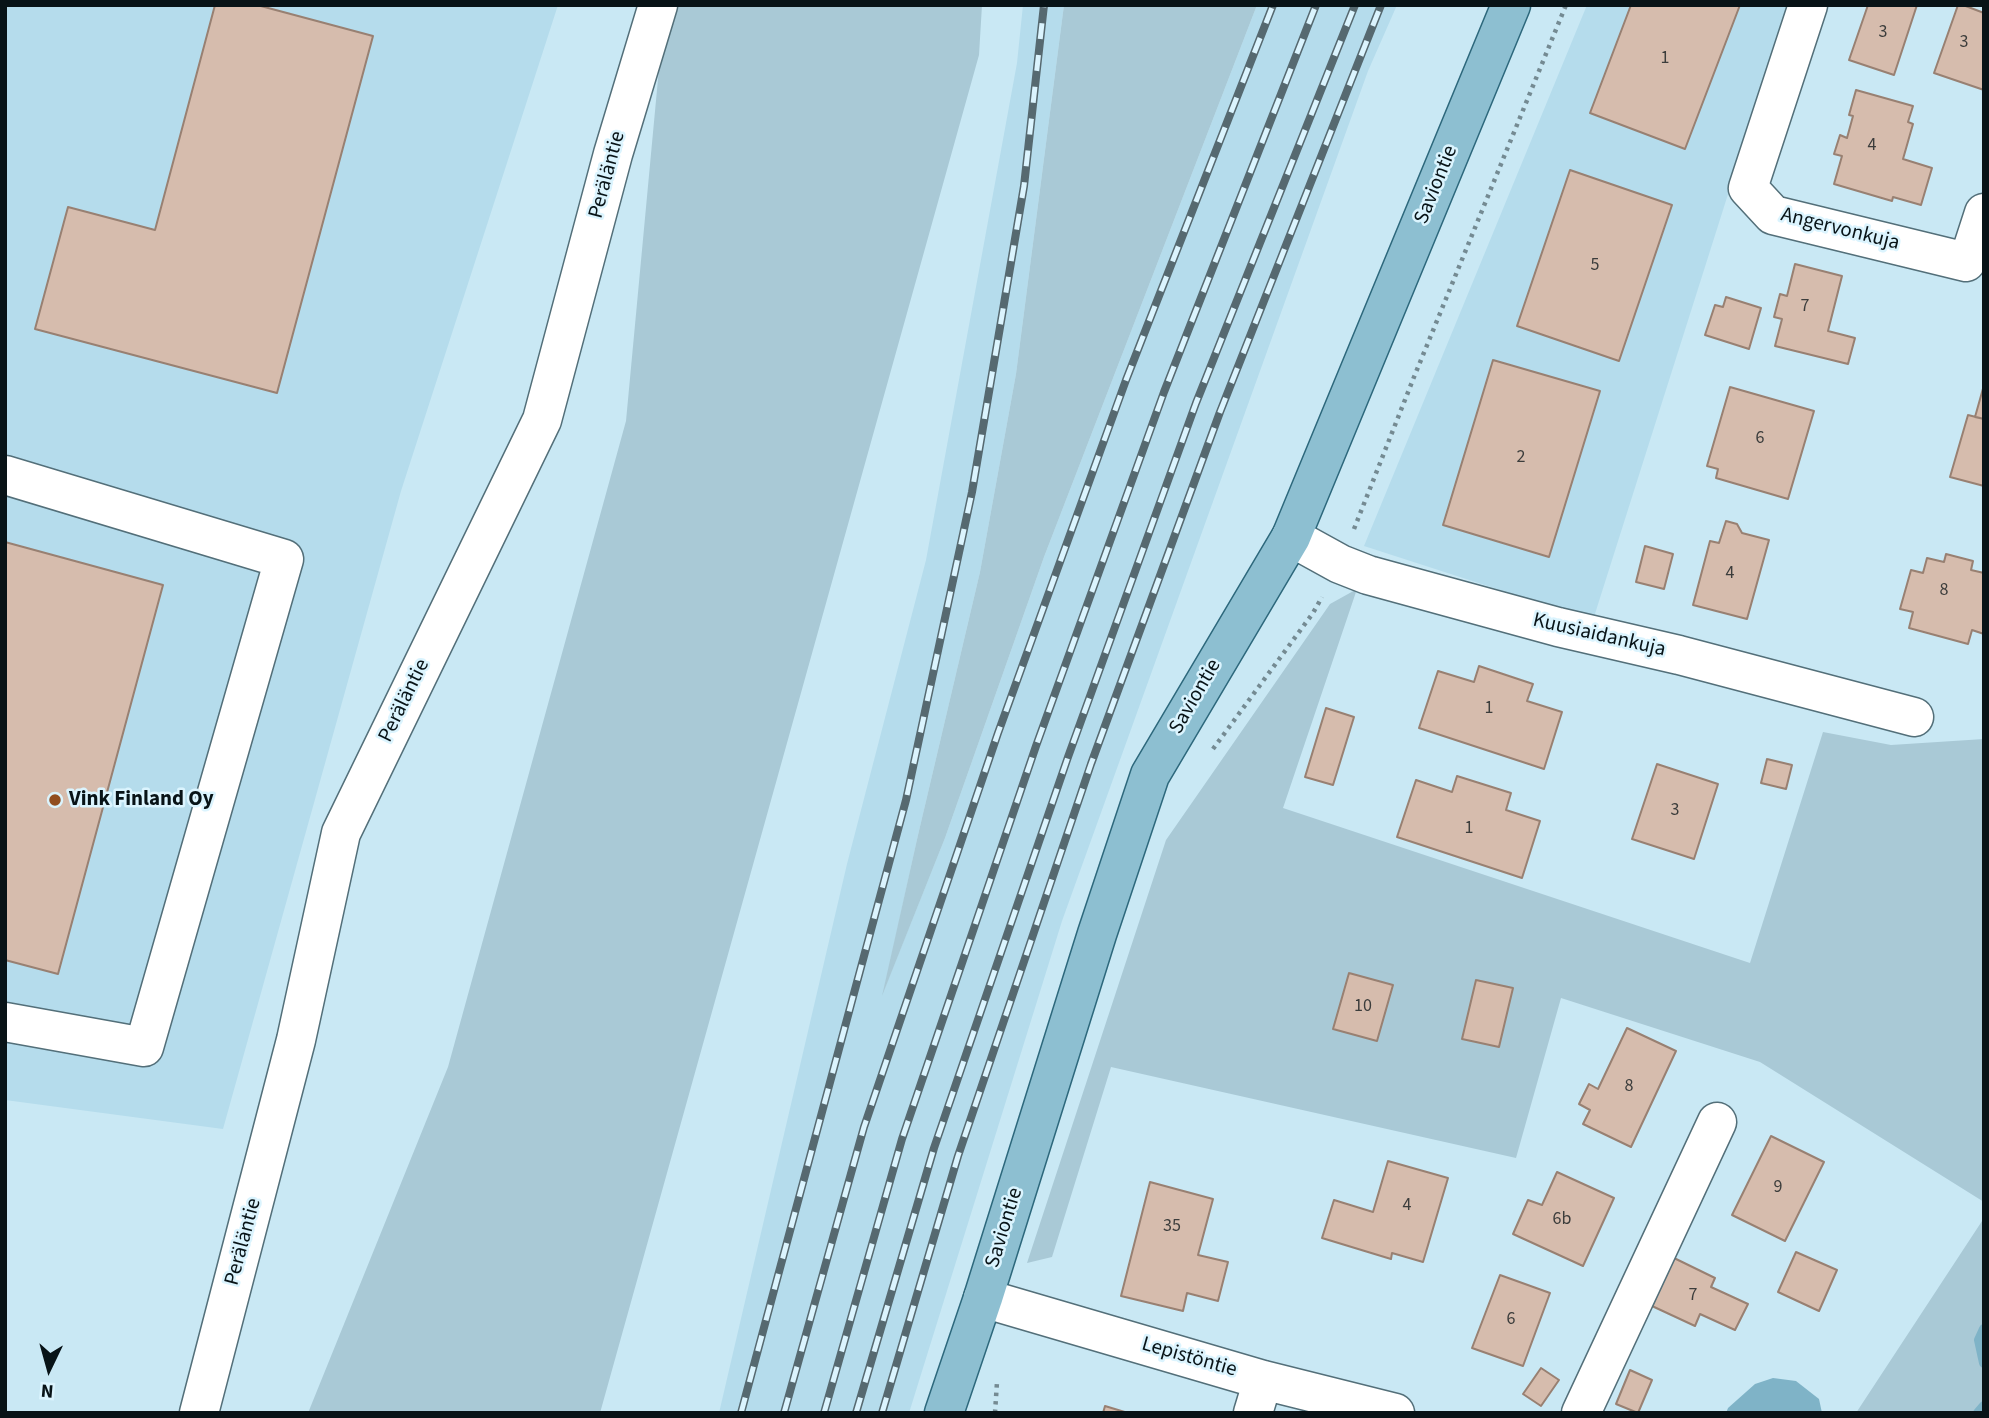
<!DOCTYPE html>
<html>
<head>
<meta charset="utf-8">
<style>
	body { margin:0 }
	#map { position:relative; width:1989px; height:1418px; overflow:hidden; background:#c9e8f4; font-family:"Source Sans 3",sans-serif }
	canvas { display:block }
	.frame { position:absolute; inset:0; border:7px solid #081317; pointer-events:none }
	.north { position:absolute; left:14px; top:1334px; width:70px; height:70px; -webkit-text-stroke:5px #dbf4fe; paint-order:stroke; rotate:185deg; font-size:19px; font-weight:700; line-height:28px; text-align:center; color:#081317 }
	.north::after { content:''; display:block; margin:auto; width:24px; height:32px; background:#081317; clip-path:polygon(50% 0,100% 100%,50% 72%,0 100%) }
</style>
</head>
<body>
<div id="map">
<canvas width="1989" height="1418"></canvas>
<div class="frame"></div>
<div class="north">N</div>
</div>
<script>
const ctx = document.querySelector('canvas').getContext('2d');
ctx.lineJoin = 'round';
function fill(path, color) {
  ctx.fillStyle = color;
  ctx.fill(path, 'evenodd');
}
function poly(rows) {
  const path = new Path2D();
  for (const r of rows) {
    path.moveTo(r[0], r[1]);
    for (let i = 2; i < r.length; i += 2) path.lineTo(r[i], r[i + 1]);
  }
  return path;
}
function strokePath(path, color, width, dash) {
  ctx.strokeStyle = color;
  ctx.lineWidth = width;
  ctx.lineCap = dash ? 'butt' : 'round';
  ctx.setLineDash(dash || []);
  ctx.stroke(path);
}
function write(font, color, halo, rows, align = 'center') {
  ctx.font = font + ' "Source Sans 3",sans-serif';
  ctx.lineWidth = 5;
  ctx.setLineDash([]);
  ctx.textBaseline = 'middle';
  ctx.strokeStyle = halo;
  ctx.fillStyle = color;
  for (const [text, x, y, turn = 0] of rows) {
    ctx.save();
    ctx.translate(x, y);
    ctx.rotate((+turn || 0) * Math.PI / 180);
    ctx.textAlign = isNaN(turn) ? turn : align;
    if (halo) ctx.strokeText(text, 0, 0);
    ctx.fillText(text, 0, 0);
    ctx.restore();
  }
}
const built = poly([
	[5,5,558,5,401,491,223,1129,5,1100],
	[1023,5,1064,5,1016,374,980,572,918,835,884,990,945,838,1044,557,1257,5,1397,5,1368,71,1062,921,909,1413,719,1413,847,864,926,560,1017,63],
	[1587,5,1788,5,1593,620,1364,546]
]);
const green = poly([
	[674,5,982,5,979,55,600,1413,308,1413,448,1067,626,421,661,47],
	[1064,5,1257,5,1044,557,945,838,882,996,918,835,980,572,1016,374],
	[1357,589,1283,808,1750,963,1823,732,1891,745,1984,739,1984,1202,1760,1062,1561,998,1516,1158,1111,1067,1052,1257,1027,1263,1166,840,1330,604],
	[1984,1218,1984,1413,1856,1413]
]);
const water = poly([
	[1773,1378,1796,1381,1819,1399,1822,1413,1726,1413,1728,1408,1755,1384]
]);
const stream = poly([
	[1984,1329,1979,1340,1984,1363],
	[1978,1413,1984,1406]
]);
const building = poly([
	[215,5,257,5,373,36,277,393,35,329,68,207,155,230,215,5],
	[1631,5,1740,5,1685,149,1590,113,1631,5],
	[1868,5,1917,5,1894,75,1849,60,1868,5],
	[1958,5,1963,5,1984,13,1984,90,1934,73,1958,5],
	[1856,90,1913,106,1908,122,1913,124,1903,159,1932,168,1921,205,1893,197,1892,201,1834,184,1842,156,1834,154,1840,135,1847,138,1853,116,1849,115,1856,90],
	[1570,170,1672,205,1619,361,1517,326,1570,170],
	[1795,264,1842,276,1828,331,1855,338,1848,364,1775,346,1782,319,1774,317,1780,294,1787,296,1795,264],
	[1726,297,1761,308,1749,349,1705,335,1715,305,1723,307,1726,297],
	[1493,360,1600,391,1549,557,1443,525,1493,360],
	[1984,385,1984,419,1975,417,1984,385],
	[1730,387,1814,411,1788,499,1716,478,1718,469,1707,466,1730,387],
	[1968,415,1984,419,1984,486,1950,477,1968,415],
	[1726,521,1737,524,1742,533,1769,540,1747,619,1693,605,1710,541,1719,543,1726,521],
	[5,542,163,585,58,974,5,960,5,542],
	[1645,546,1673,554,1664,589,1636,582,1645,546],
	[1946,554,1973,561,1971,570,1984,573,1984,634,1972,630,1968,644,1909,628,1913,612,1900,609,1911,570,1923,573,1927,558,1944,562,1946,554],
	[1479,666,1533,684,1527,701,1562,712,1544,769,1419,728,1438,671,1474,682,1479,666],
	[1326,708,1354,717,1333,785,1305,777,1326,708],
	[1767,759,1792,765,1786,789,1761,783,1767,759],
	[1657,764,1718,784,1694,859,1632,839,1657,764],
	[1457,776,1511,793,1506,810,1540,821,1522,878,1397,837,1416,780,1452,792,1457,776],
	[1349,973,1393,985,1377,1041,1333,1029,1349,973],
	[1476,980,1513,988,1499,1047,1462,1039,1476,980],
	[1627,1028,1676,1051,1631,1147,1583,1124,1590,1110,1579,1104,1589,1084,1598,1089,1627,1028],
	[1771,1136,1824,1162,1785,1241,1732,1215,1771,1136],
	[1388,1161,1448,1178,1423,1262,1392,1253,1391,1259,1322,1238,1334,1200,1373,1212,1388,1161],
	[1557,1172,1614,1198,1583,1266,1513,1234,1528,1200,1542,1205,1557,1172],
	[1150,1182,1213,1199,1198,1255,1228,1262,1218,1301,1187,1293,1183,1311,1121,1296,1150,1182],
	[1796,1252,1837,1270,1819,1311,1778,1292,1796,1252],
	[1674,1258,1715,1278,1711,1287,1748,1304,1735,1330,1700,1314,1695,1326,1652,1306,1674,1258],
	[1500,1275,1550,1293,1523,1366,1472,1348,1500,1275],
	[1541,1368,1559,1380,1541,1406,1523,1394,1541,1368],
	[1630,1370,1652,1380,1638,1413,1616,1404,1630,1370],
	[1105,1406,1128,1413,1103,1413,1105,1406]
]);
const path = poly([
	[1354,529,1414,377,1566,5],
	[1213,749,1313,613,1322,597],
	[995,1413,997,1382]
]);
const minor = poly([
	[1808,5,1748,188,1773,215,1966,262],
	[1972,250,1984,213],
	[5,475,284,559,144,1047,5,1022],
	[1291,537,1340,564,1368,575,1558,627,1679,655,1914,717],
	[983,1298,1263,1380,1395,1413],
	[199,1413,296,1040,341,833,542,420,613,154,658,5],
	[1253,1413,1263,1380],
	[1581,1413,1717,1122]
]);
const major = poly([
	[944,1413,983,1298,1097,934,1150,775,1291,537,1511,5]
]);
const rail = poly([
	[741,1413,906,800,972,492,1024,186,1044,5],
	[784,1413,864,1127,998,733,1126,380,1273,5],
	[824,1413,902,1139,1036,746,1164,392,1316,5],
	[856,1413,934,1148,1068,757,1196,403,1355,5],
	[882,1413,958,1156,1091,764,1220,412,1381,5]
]);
const markers = [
	[55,800,7,"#914d1f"]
];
const numberNames = [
	["3",1883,33],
	["3",1964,43],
	["1",1665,59],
	["4",1872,146],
	["5",1595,266],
	["7",1805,307],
	["6",1760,439],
	["2",1521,458],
	["4",1730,574],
	["8",1944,591],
	["1",1489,709],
	["3",1675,811],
	["1",1469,829],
	["10",1363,1007],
	["8",1629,1087],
	["9",1778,1188],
	["4",1407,1206],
	["6b",1562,1220],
	["35",1172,1227],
	["7",1693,1296],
	["6",1511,1320]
];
const streetNames = [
	["Peräläntie",608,175,-75],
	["Saviontie",1437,185,-68],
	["Angervonkuja",1840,230,14],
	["Kuusiaidankuja",1599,636,13],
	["Saviontie",1196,697,-60],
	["Peräläntie",405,701,-64],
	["Saviontie",1005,1228,-73],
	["Peräläntie",244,1242,-75],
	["Lepistöntie",1189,1358,16]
];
const poiNames = [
	["Vink Finland Oy",69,800]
];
fill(built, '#b5dcec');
fill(green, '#a9c9d6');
fill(water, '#7fb3c7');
strokePath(stream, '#7fb3c7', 10);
fill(building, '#d6bcad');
strokePath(building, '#988072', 2);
strokePath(minor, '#536f79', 41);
strokePath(major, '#2d687c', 41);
strokePath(path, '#748a92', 4.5, [3.5, 5]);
strokePath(minor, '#fff', 38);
strokePath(major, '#8dbfd1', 38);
strokePath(rail, '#566970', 8);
strokePath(rail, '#dbf4fe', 5, [16]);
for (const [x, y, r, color] of markers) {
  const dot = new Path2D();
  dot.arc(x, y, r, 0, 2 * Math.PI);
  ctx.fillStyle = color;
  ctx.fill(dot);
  strokePath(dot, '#dbf4fe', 2.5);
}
write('18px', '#3c3d3c', null, numberNames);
write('21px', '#081317', '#dbf4fe', streetNames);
write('bold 21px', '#081317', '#dbf4fe', poiNames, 'left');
</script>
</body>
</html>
